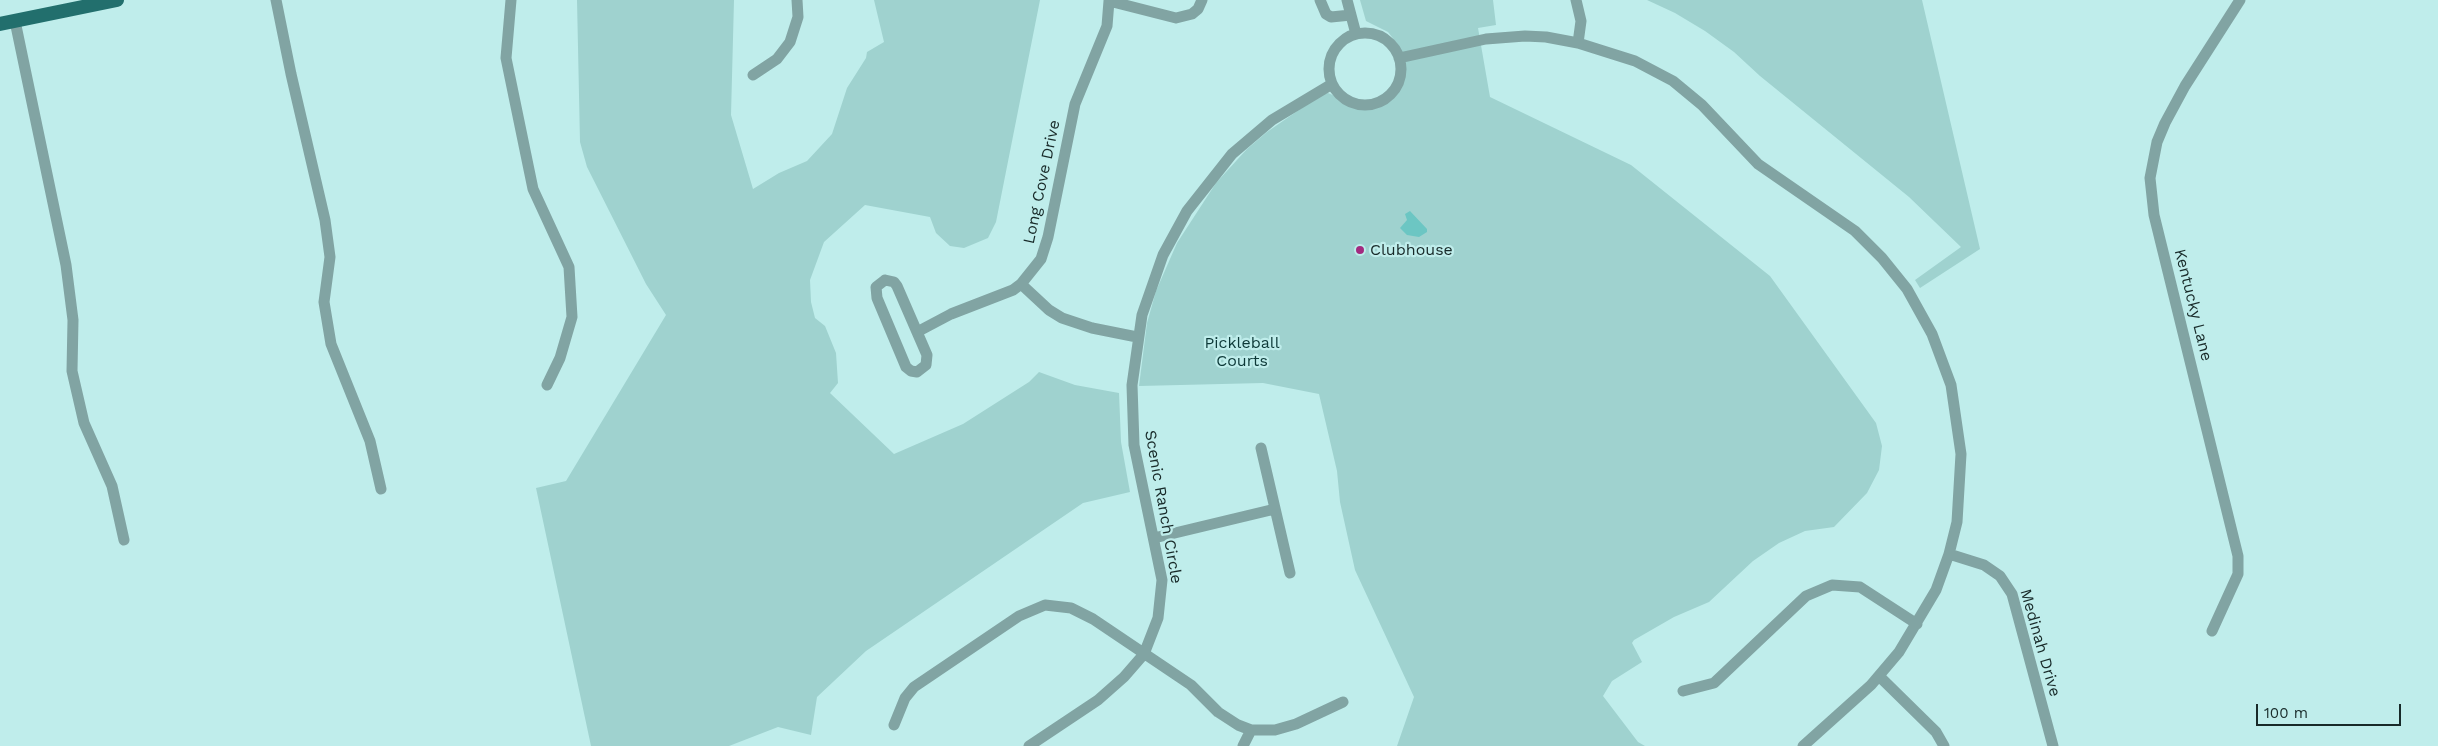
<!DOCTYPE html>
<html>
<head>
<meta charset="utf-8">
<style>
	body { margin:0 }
	#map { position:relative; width:2438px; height:746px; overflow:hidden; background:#bfedeb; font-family:"Work Sans",sans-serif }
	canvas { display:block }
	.scale { position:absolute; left:2256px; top:704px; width:145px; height:22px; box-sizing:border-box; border:2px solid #182a29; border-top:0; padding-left:6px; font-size:15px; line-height:18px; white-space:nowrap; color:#182a29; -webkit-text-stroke:4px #bfedeb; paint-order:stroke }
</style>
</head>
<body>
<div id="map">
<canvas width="2438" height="746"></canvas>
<div class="scale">100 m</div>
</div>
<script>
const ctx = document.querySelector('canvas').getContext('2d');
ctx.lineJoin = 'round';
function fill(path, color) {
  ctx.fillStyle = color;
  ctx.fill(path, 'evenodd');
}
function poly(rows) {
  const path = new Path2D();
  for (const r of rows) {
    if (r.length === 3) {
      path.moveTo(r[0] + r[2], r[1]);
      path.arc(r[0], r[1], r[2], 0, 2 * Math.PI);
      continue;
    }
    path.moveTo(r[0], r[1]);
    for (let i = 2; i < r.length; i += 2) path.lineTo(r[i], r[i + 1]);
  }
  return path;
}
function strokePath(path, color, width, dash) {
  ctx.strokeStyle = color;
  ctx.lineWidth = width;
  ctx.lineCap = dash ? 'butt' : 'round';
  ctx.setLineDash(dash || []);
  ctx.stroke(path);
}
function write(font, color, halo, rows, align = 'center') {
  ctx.font = font + ' "Work Sans",sans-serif';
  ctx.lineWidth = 4.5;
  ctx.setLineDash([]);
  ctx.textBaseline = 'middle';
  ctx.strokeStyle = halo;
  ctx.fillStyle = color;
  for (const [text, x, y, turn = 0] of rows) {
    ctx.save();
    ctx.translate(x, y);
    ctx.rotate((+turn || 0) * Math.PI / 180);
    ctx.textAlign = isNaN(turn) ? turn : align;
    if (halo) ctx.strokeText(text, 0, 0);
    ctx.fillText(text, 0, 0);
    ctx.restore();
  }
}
const green = poly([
	[577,0,734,0,731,115,753,189,779,173,807,161,832,134,847,88,866,58,867,52,884,42,874,0,1040,0,996,222,988,238,964,248,950,246,936,233,930,217,865,205,824,242,810,280,811,302,815,318,825,326,836,353,838,383,830,393,894,454,963,424,1029,382,1039,372,1075,385,1119,393,1121,442,1130,492,1083,503,866,651,817,697,811,735,778,727,729,746,591,746,536,488,566,481,666,315,646,284,587,167,580,142],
	[1360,0,1493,0,1496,25,1478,28,1490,97,1631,165,1770,276,1876,423,1882,446,1879,470,1867,493,1834,527,1805,531,1779,543,1753,561,1709,602,1674,617,1634,640,1632,643,1642,662,1612,681,1603,696,1638,742,1645,746,1397,746,1414,697,1355,570,1340,502,1337,471,1319,394,1263,383,1139,386,1147,323,1156,291,1177,243,1216,183,1247,149,1267,132,1322,94,1328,93,1335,96,1344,104,1365,109,1376,107,1389,101,1396,93,1405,67,1399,46,1388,32,1366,21],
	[1647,0,1922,0,1980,249,1920,288,1915,280,1961,247,1909,197,1760,76,1734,52,1705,31,1675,13]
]);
const water = poly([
	[1410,211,1427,229,1427,232,1419,237,1407,235,1400,228,1407,220,1405,214]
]);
const minor = poly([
	[276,0,291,74,325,220,330,257,324,302,331,344,370,441,381,489],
	[511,0,506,58,533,189,569,267,572,317,560,358,547,385],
	[1320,0,1326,14,1331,17,1351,15],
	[1347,0,1356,34],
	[1576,0,1581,21,1578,43],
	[15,21,66,265,73,320,72,371,84,423,112,486,124,540],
	[1365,69,36],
	[1399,58,1486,39,1525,36,1546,37,1578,43,1635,61,1673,81,1702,105,1758,164,1855,231,1882,258,1907,289,1932,334,1951,385,1961,454,1957,522,1949,554,1936,590,1899,652,1871,685,1803,746],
	[753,75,777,59,790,42,798,17,797,0],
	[885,280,894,282,897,286,927,355,926,365,917,372,911,371,906,367,877,298,876,287,885,280],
	[1021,284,1049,310,1062,318,1092,328,1137,337],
	[917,332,951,314,1013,290,1021,284,1041,259,1048,237,1075,104,1107,26,1109,1,1176,18,1192,14,1198,9,1202,0],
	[1261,448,1290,573],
	[1154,538,1275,509],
	[1949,554,1984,565,2000,576,2012,594,2053,746],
	[2212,631,2238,574,2238,556,2154,215,2150,178,2157,142,2165,123,2185,86,2240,0],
	[1879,676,1936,732,1944,746],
	[1683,691,1714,683,1806,596,1832,585,1860,587,1917,624],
	[894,725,905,698,914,687,1019,616,1045,605,1071,608,1093,619,1191,685,1218,712,1238,725,1251,730,1275,730,1296,724,1343,702],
	[1029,746,1098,700,1124,677,1144,654,1158,618,1162,580,1134,445,1132,385,1142,315,1163,255,1187,211,1232,154,1272,120,1332,84],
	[1243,746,1251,730]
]);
const major = poly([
	[0,24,117,0]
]);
const markers = [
	[1360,250,5,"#a32a7f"]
];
const streetNames = [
	["Long Cove Drive",1042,182,-78],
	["Kentucky Lane",2193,305,76],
	["Scenic Ranch Circle",1163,507,80],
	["Medinah Drive",2040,643,74]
];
const poiNames = [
	["Clubhouse",1370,250]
];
const parkNames = [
	["Pickleball",1242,343],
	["Courts",1242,361]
];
fill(green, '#9fd2cf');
fill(water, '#6cc6c3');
strokePath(minor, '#81a4a3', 11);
strokePath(major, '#226f6d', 14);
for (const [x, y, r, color] of markers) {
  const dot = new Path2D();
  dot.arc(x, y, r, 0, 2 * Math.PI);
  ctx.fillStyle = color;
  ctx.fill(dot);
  strokePath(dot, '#bfedeb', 2);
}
write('16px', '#182a29', '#bfedeb', streetNames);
write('16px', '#182a29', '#bfedeb', poiNames, 'left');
write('16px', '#0d3938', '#bfedeb', parkNames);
</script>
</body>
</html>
